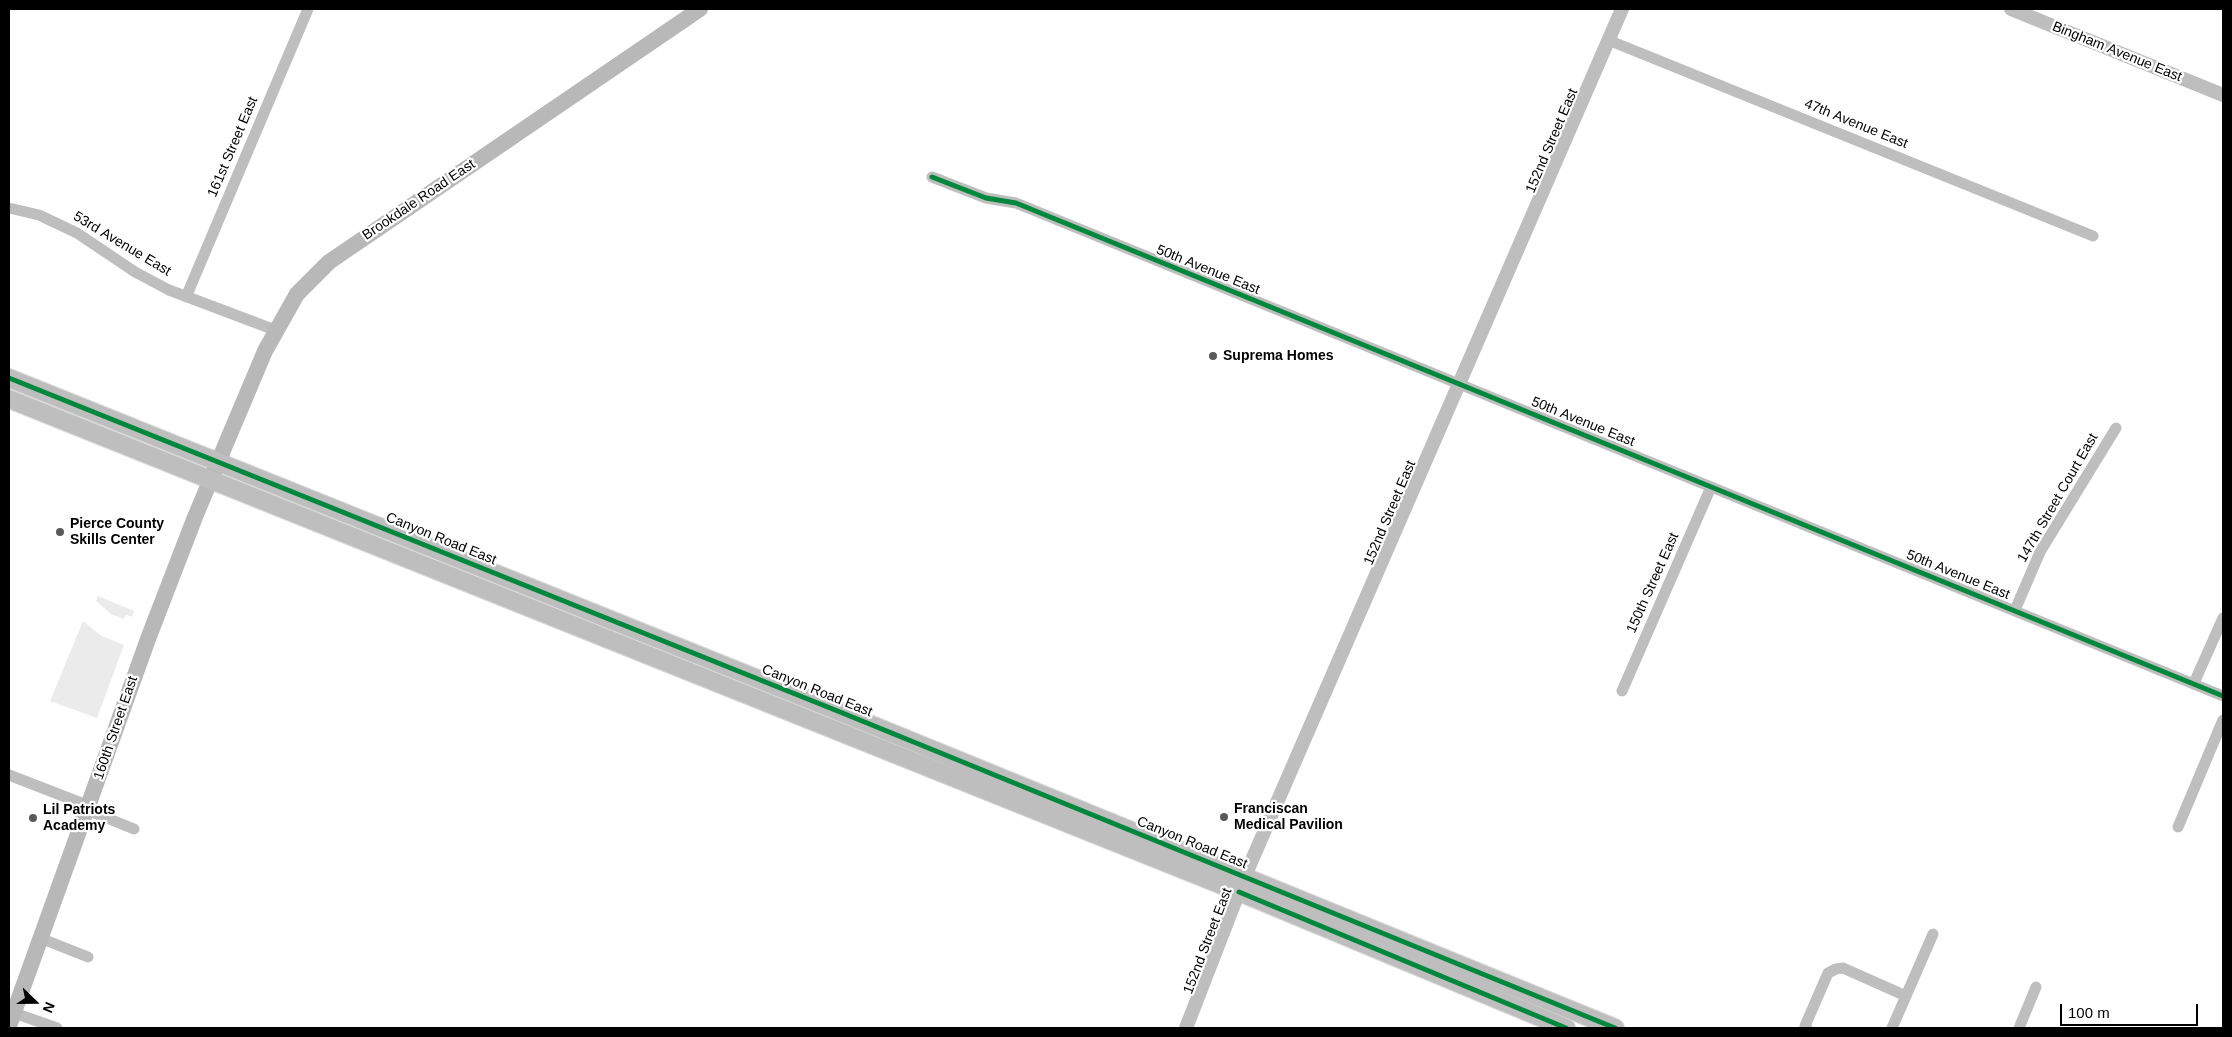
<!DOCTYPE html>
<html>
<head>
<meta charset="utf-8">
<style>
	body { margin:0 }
	#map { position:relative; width:2232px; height:1037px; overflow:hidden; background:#fff; font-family:Helvetica,sans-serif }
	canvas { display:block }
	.frame { position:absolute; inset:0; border:10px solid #000; pointer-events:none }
	.north { position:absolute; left:10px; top:977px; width:50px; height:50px; -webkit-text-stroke:4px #fff; paint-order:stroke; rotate:112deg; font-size:14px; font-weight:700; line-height:20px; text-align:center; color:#000 }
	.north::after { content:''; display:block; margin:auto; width:18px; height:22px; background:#000; clip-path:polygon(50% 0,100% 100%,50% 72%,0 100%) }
	.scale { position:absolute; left:2060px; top:1004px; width:138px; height:22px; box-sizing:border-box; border:2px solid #000; border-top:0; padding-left:6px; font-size:15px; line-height:18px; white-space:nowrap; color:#000; -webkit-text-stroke:4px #fff; paint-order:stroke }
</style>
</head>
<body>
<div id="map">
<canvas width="2232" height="1037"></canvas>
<div class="frame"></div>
<div class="north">N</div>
<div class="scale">100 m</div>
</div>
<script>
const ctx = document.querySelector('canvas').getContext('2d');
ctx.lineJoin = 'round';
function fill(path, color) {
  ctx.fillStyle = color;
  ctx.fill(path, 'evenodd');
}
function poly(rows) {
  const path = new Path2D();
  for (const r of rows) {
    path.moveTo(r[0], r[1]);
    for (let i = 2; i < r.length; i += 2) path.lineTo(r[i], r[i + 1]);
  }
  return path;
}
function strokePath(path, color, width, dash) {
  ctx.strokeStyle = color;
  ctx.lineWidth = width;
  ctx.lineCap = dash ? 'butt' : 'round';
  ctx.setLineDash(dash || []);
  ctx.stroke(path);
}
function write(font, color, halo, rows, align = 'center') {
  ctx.font = font + ' Helvetica,sans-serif';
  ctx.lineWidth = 4.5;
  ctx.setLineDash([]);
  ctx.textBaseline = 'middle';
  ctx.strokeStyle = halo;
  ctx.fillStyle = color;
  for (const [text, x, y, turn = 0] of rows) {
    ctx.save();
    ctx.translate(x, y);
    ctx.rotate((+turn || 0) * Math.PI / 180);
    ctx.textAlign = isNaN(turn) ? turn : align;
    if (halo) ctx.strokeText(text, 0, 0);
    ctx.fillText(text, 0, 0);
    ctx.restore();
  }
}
const green = poly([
	[98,596,134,611,132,617,127,615,123,619,111,614,96,601],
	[83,621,100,635,124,645,97,718,50,701]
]);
const minor = poly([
	[1608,40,2093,236],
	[932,177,986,198,1016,203,2223,696],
	[9,208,39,215,77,233,135,272,169,290,275,330],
	[186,297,308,9],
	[2015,610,2040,552,2116,428],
	[2194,683,2223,618],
	[1622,691,1711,487],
	[9,775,89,806],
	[87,810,134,829],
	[2178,827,2223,720],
	[40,938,88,957],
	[9,1015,20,1015,57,1028],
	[1807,1028,1805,1026,1828,973,1836,969,1843,968,1906,996],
	[1892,1028,1933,934],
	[2019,1028,2036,987]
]);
const tertiary = poly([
	[2011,9,2223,95],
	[1186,1028,1245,876,1622,9]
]);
const secondary = poly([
	[9,1026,148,639,195,517,265,351,297,294,329,262,700,9]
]);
const primary = poly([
	[9,378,845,714,1615,1028],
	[9,399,1239,892,1566,1028]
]);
const cycleway = poly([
	[932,177,986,198,1016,203,2223,696],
	[9,378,845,714,1615,1028],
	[1239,892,1566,1028]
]);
const markers = [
	[1213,356,5,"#595959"],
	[60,532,5,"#595959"],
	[1224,817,5,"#595959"],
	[33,818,5,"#595959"]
];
const streetNames = [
	["Bingham Avenue East",2117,52,22],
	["47th Avenue East",1856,124,22],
	["152nd Street East",1552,141,-67],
	["161st Street East",233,147,-67],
	["Brookdale Road East",419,200,-34],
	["53rd Avenue East",122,244,31],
	["50th Avenue East",1208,270,22],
	["50th Avenue East",1583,422,22],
	["147th Street Court East",2058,498,-60],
	["152nd Street East",1390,513,-67],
	["Canyon Road East",441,539,22],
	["50th Avenue East",1958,575,22],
	["150th Street East",1653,583,-66],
	["Canyon Road East",817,691,22],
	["160th Street East",116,728,-71],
	["Canyon Road East",1192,843,22],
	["152nd Street East",1208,941,-69]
];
const poiNames = [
	["Suprema Homes",1223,356],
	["Pierce County",70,524],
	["Skills Center",70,540],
	["Franciscan",1234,809],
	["Medical Pavilion",1234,825],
	["Lil Patriots",43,810],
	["Academy",43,826]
];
fill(green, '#ebebeb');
strokePath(primary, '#dbdbdb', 20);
strokePath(minor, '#bebebe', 11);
strokePath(tertiary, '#bebebe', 14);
strokePath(secondary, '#b8b8b8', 16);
strokePath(primary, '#bebebe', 18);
strokePath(cycleway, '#00873e', 5);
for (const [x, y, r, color] of markers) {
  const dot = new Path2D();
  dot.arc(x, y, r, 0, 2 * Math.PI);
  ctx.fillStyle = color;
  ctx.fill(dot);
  strokePath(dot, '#fff', 2);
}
write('14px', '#000', '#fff', streetNames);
write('bold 14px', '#000', '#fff', poiNames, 'left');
</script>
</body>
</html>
